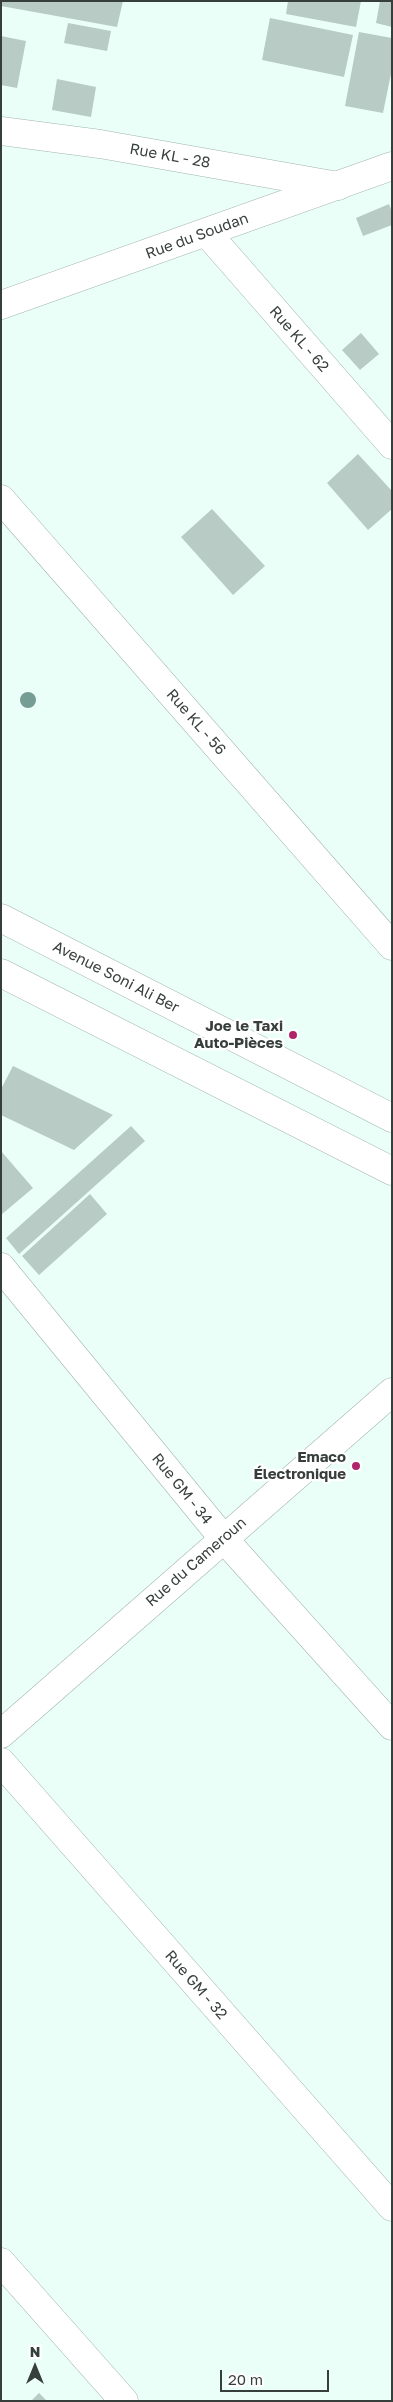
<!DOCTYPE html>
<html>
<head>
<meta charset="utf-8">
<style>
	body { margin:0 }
	#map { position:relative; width:393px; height:2402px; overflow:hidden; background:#ebfff9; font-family:"Golos Text",sans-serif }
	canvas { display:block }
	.frame { position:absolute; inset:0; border:2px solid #373f3c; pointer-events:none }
	.north { position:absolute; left:10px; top:2342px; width:50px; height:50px; -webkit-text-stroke:4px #fff; paint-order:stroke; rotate:0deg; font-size:14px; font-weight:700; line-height:20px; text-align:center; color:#373f3c }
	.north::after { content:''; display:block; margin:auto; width:18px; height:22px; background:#373f3c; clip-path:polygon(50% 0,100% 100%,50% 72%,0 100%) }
	.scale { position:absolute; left:220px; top:2370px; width:109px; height:22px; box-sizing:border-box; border:2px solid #373f3c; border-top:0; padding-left:6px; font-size:15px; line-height:18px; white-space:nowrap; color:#373f3c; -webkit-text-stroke:4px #fff; paint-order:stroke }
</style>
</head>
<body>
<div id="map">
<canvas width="393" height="2402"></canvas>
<div class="frame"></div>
<div class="north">N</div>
<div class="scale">20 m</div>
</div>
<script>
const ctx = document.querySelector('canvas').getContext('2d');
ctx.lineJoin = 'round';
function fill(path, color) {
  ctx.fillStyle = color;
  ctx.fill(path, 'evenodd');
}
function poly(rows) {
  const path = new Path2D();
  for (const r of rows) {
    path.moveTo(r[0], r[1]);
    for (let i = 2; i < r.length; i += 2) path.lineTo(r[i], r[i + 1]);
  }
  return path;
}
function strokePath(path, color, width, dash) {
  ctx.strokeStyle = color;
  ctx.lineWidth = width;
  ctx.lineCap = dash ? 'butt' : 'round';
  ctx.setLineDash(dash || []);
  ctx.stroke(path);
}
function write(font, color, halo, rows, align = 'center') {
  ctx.font = font + ' "Golos Text",sans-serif';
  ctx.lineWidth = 4.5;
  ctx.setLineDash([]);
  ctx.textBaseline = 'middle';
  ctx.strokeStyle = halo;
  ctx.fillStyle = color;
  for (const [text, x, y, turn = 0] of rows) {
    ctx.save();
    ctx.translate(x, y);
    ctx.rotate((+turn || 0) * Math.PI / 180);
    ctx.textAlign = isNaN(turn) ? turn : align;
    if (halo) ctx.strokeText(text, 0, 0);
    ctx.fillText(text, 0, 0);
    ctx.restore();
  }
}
const building = poly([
	[1,1,123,1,117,27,1,6],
	[288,1,361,1,356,27,286,14],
	[380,1,392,1,392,27,376,23],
	[270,18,353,35,344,77,262,60],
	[68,23,111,31,107,51,64,43],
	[359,32,392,38,392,69,383,113,345,106],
	[1,36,26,41,17,88,1,85],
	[57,79,96,87,91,117,52,110],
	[389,204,392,212,392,225,363,236,356,218],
	[361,333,379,354,360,370,342,350],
	[358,454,392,491,392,509,368,530,327,483],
	[212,509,265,566,233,595,181,537],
	[13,1066,113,1115,74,1150,1,1115,1,1089],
	[131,1126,145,1141,19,1254,6,1238],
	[1,1151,33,1188,1,1215],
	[90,1194,107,1214,39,1275,22,1256],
	[39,2393,47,2401,31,2401]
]);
const minor = poly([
	[1,131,100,144,338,186],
	[207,233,392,445],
	[1,499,392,946],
	[1,1267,223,1538,392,1726],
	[1,1762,392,2207],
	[1,2262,124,2401]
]);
const tertiary = poly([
	[1,305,392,166],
	[1,1734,392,1392]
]);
const primary = poly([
	[1,918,392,1118],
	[1,973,392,1171]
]);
const trees = [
	[28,700]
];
const markers = [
	[293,1035,5,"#ae2669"],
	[356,1466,5,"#ae2669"]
];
const streetNames = [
	["Rue KL - 28",170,156,10],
	["Rue du Soudan",197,236,-20],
	["Rue KL - 62",299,339,49],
	["Rue KL - 56",196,722,49],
	["Avenue Soni Ali Ber",116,977,27],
	["Rue GM - 34",182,1489,51],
	["Rue du Cameroun",196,1562,-41],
	["Rue GM - 32",196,1985,49]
];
const poiNames = [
	["Joe le Taxi",283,1026],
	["Auto-Pièces",283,1043],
	["Emaco",346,1457],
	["Électronique",346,1474]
];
fill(building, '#b8cbc5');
strokePath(minor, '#a1b4ae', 29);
strokePath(tertiary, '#a1b4ae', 29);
strokePath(primary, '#a1b4ae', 29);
strokePath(minor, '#fff', 28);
strokePath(tertiary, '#fff', 28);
strokePath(primary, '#fff', 28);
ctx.fillStyle = '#769d94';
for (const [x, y] of trees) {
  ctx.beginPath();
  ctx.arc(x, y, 8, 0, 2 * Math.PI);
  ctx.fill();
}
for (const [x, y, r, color] of markers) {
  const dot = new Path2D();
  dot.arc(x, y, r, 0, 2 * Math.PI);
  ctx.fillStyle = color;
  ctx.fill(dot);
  strokePath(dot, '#fff', 2);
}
write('15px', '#373f3c', '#fff', streetNames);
write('bold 15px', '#373f3c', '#fff', poiNames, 'right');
</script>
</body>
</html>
